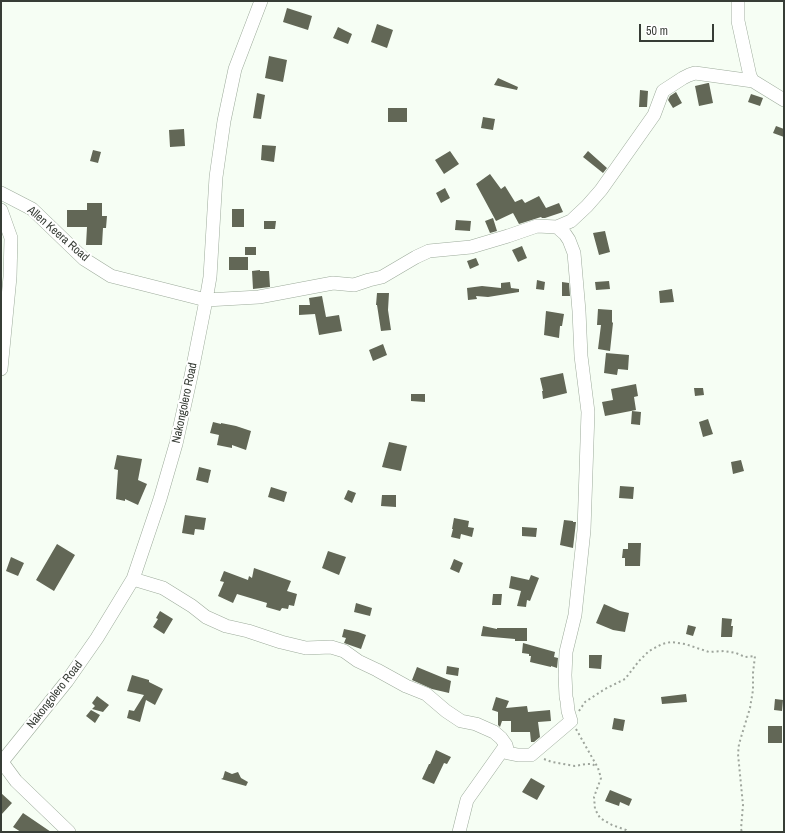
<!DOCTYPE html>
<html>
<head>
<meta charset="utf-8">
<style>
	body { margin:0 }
	#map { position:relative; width:785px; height:833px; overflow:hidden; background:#f6fef4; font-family:"Archivo Narrow",sans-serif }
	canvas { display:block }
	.frame { position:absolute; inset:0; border:2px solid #373d36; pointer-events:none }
	.scale { position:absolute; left:639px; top:24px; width:75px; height:18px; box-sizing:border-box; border:2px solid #373d36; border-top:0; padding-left:5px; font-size:12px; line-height:14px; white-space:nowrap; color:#373d36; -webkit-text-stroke:3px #fff; paint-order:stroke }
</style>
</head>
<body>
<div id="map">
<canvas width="785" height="833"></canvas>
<div class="frame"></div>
<div class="scale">50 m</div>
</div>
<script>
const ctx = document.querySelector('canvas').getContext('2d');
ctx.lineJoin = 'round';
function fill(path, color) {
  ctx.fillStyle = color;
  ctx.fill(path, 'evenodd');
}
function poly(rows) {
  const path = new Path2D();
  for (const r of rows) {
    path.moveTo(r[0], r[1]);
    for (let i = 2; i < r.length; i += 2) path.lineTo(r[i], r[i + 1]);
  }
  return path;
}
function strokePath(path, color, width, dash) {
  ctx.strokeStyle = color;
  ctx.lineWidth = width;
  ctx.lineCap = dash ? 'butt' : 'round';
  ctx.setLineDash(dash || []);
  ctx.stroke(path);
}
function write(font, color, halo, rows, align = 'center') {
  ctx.font = font + ' "Archivo Narrow",sans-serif';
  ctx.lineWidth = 4;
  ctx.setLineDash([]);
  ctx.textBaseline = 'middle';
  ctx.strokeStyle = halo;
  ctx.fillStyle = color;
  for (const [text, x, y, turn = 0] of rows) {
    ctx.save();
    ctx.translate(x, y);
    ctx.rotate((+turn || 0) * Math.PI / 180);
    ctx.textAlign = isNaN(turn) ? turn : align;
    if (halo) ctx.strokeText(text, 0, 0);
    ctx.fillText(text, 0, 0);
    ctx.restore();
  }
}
const building = poly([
	[287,8,312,16,308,30,283,22],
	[377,24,393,30,387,48,371,42],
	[338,27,352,34,348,44,333,38],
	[269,56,287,60,283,82,265,78],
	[498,78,518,87,517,90,494,85],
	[708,83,709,83,713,103,699,106,695,86],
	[640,90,648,91,647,107,639,107],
	[676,92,682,103,673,108,668,100,670,96],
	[257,93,265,95,261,119,253,118],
	[751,94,763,98,760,106,748,102],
	[388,108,407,108,407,122,388,122],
	[483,117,495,119,493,130,481,128],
	[776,126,784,129,784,137,773,133],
	[184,129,185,146,170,147,169,130],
	[262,145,276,146,274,162,261,160],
	[93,150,101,152,98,163,90,161],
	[450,151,459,164,444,174,435,160],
	[588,151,607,168,603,173,583,157],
	[490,174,501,189,505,186,515,202,522,199,525,203,539,196,546,208,559,203,563,212,545,218,542,218,541,217,519,224,513,213,496,221,476,184],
	[445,188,450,198,441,203,436,193],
	[87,203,102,203,102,216,107,216,106,228,103,228,102,245,86,245,87,227,67,227,67,210,87,210],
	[232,209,244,209,244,227,232,227],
	[493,218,497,231,490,233,485,221],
	[456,220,471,221,470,231,455,230],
	[264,221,276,221,275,229,264,229],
	[605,231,610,252,599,255,593,233],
	[522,246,527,258,518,262,512,250],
	[245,247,256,247,256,255,245,255],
	[229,257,248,257,248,270,229,270],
	[476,258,479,265,470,269,467,261],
	[260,270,260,271,269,271,270,287,253,289,252,271],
	[537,280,545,282,544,290,536,289],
	[609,281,610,289,596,290,595,282],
	[510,282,511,288,519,289,519,292,488,297,476,296,477,299,468,300,467,288,482,286,501,288,501,283],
	[562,282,569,283,570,296,562,296],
	[672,289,674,302,660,303,659,291],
	[377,293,389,293,388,310,391,330,381,331,377,305,376,305],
	[322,296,326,317,339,315,342,331,319,335,315,314,299,315,299,305,310,305,309,298],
	[598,309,612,310,612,322,613,323,610,351,598,349,601,325,597,325],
	[546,311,564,314,562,326,560,326,559,338,544,335],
	[383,344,387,355,373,361,369,350],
	[606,353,629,355,628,370,618,369,617,375,604,373],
	[563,373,567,393,543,399,542,391,543,391,540,378],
	[636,384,638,396,634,397,636,410,605,416,602,402,613,400,611,389],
	[694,388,703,388,704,395,695,396],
	[411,394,425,394,425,402,411,401],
	[632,411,641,412,640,425,631,424],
	[708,419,713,434,703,437,699,422],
	[213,422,221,424,221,423,236,426,251,431,246,450,232,445,232,448,217,445,219,435,210,433],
	[389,442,407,446,401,471,382,467],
	[117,455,142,459,138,480,147,484,138,505,125,499,125,501,116,499,118,470,114,469],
	[741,460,744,471,733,474,731,462],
	[199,467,211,470,208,483,196,480],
	[620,486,634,487,633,499,619,498],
	[271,487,287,492,284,502,268,497],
	[348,490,356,493,352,503,344,499],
	[382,495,396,495,396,507,381,506],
	[185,515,206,518,204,530,195,529,194,535,182,533],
	[454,518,469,521,468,527,474,528,472,537,461,534,460,539,451,537,453,529,452,529],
	[564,520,573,521,573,522,576,522,573,548,560,545],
	[522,527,537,528,536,537,522,536],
	[628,543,641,543,640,566,625,566,625,558,622,558,623,549,628,549],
	[57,544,75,555,54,591,36,580],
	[328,551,346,557,339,575,322,568],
	[11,557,24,563,18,576,6,571],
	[454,559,463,563,459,573,450,569],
	[254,568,291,581,287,591,297,594,294,606,289,605,288,609,282,608,280,611,266,607,267,603,237,594,233,603,218,596,224,582,220,581,224,571,248,580,249,576,252,578],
	[531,575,539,578,530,601,527,600,526,607,517,606,521,591,509,588,511,576,529,580],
	[493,594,502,594,501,605,492,605],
	[356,603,372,608,370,616,354,612],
	[604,604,620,611,629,613,625,632,613,630,596,623],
	[160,611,173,619,164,634,153,627,158,619,156,618],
	[722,618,732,619,731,626,733,626,732,637,721,637],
	[688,625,696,627,693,636,686,634],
	[483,626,497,629,497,628,527,628,527,641,515,641,515,639,481,636],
	[344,629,358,632,366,635,361,649,344,643,346,638,342,637],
	[523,643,555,652,554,657,558,658,557,668,551,666,551,667,530,662,531,656,529,656,529,654,522,653],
	[589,655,602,655,601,669,589,668],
	[447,666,459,668,458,676,446,674],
	[417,667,451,681,449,693,432,689,412,680],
	[132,675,149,680,149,682,163,689,155,705,146,700,140,722,127,718,129,710,134,711,144,695,127,691],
	[686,694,687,702,662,704,661,697],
	[97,696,109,705,103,712,92,709,95,706,92,703],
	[496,697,509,701,506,708,527,706,528,712,550,710,551,721,538,722,540,737,534,742,531,742,530,732,511,732,511,721,502,721,500,727,498,725,498,712,492,710],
	[775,699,783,700,782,711,774,710],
	[91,710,100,715,95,723,86,716],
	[614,718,625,720,623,731,612,729],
	[768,726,782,726,782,743,768,743],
	[436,750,451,757,447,764,444,763,434,784,422,779,429,764,430,764],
	[225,771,232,774,238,772,241,778,248,782,246,786,221,779,223,778],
	[531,778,545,786,537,800,522,792],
	[610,790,632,799,629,806,620,802,619,806,605,801],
	[1,793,12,803,1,815],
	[23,813,29,817,51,832,21,832,13,827]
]);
const path = poly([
	[579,711,585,702,605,689,625,679,639,661,649,651,662,644,671,642,685,644,709,652,724,651,736,653,745,657,755,656,753,673,753,690,750,708,739,744,738,754,743,805,741,829,742,832],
	[576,729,598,768,601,778,594,797,595,809,600,818,612,825,626,830,628,832],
	[544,759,552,762,575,766,586,764,592,764,597,767]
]);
const minor = poly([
	[738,1,738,21,750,76,753,81,784,100],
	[1,193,32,209,84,259,111,276,206,300,259,297,333,283,354,285,369,280,382,277,416,257,429,251,471,247,508,236,537,226,557,227,565,234,569,240,574,253,579,311,581,356,588,412,584,530,575,615,566,652,565,675,566,697,567,701,568,711,571,721,531,755,518,755,508,753,506,745,501,738,494,732,476,724,461,721,446,711,426,694,406,686,377,670,358,661,344,651,331,647,306,648,281,642,248,631,226,626,206,617,192,606,163,588,133,579],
	[1,210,11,238,10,277,1,369],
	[557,227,571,221,587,206,601,190,654,115,663,91,683,78,689,75,695,73,753,81],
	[2,762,16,781,69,832],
	[1,763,67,681,97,638,133,579,160,499,176,444,191,376,206,300,210,277,216,177,224,121,235,69,261,1],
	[459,832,467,800,506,745]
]);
const streetNames = [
	["Allen Keera Road",58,234,41],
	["Nakongolero Road",185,403,-78],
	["Nakongolero Road",55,695,-52]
];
fill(building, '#626756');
strokePath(minor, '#9dab9b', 14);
strokePath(path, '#9ea59c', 2, [2, 3]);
strokePath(minor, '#fff', 13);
write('12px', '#373d36', '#fff', streetNames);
</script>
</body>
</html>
